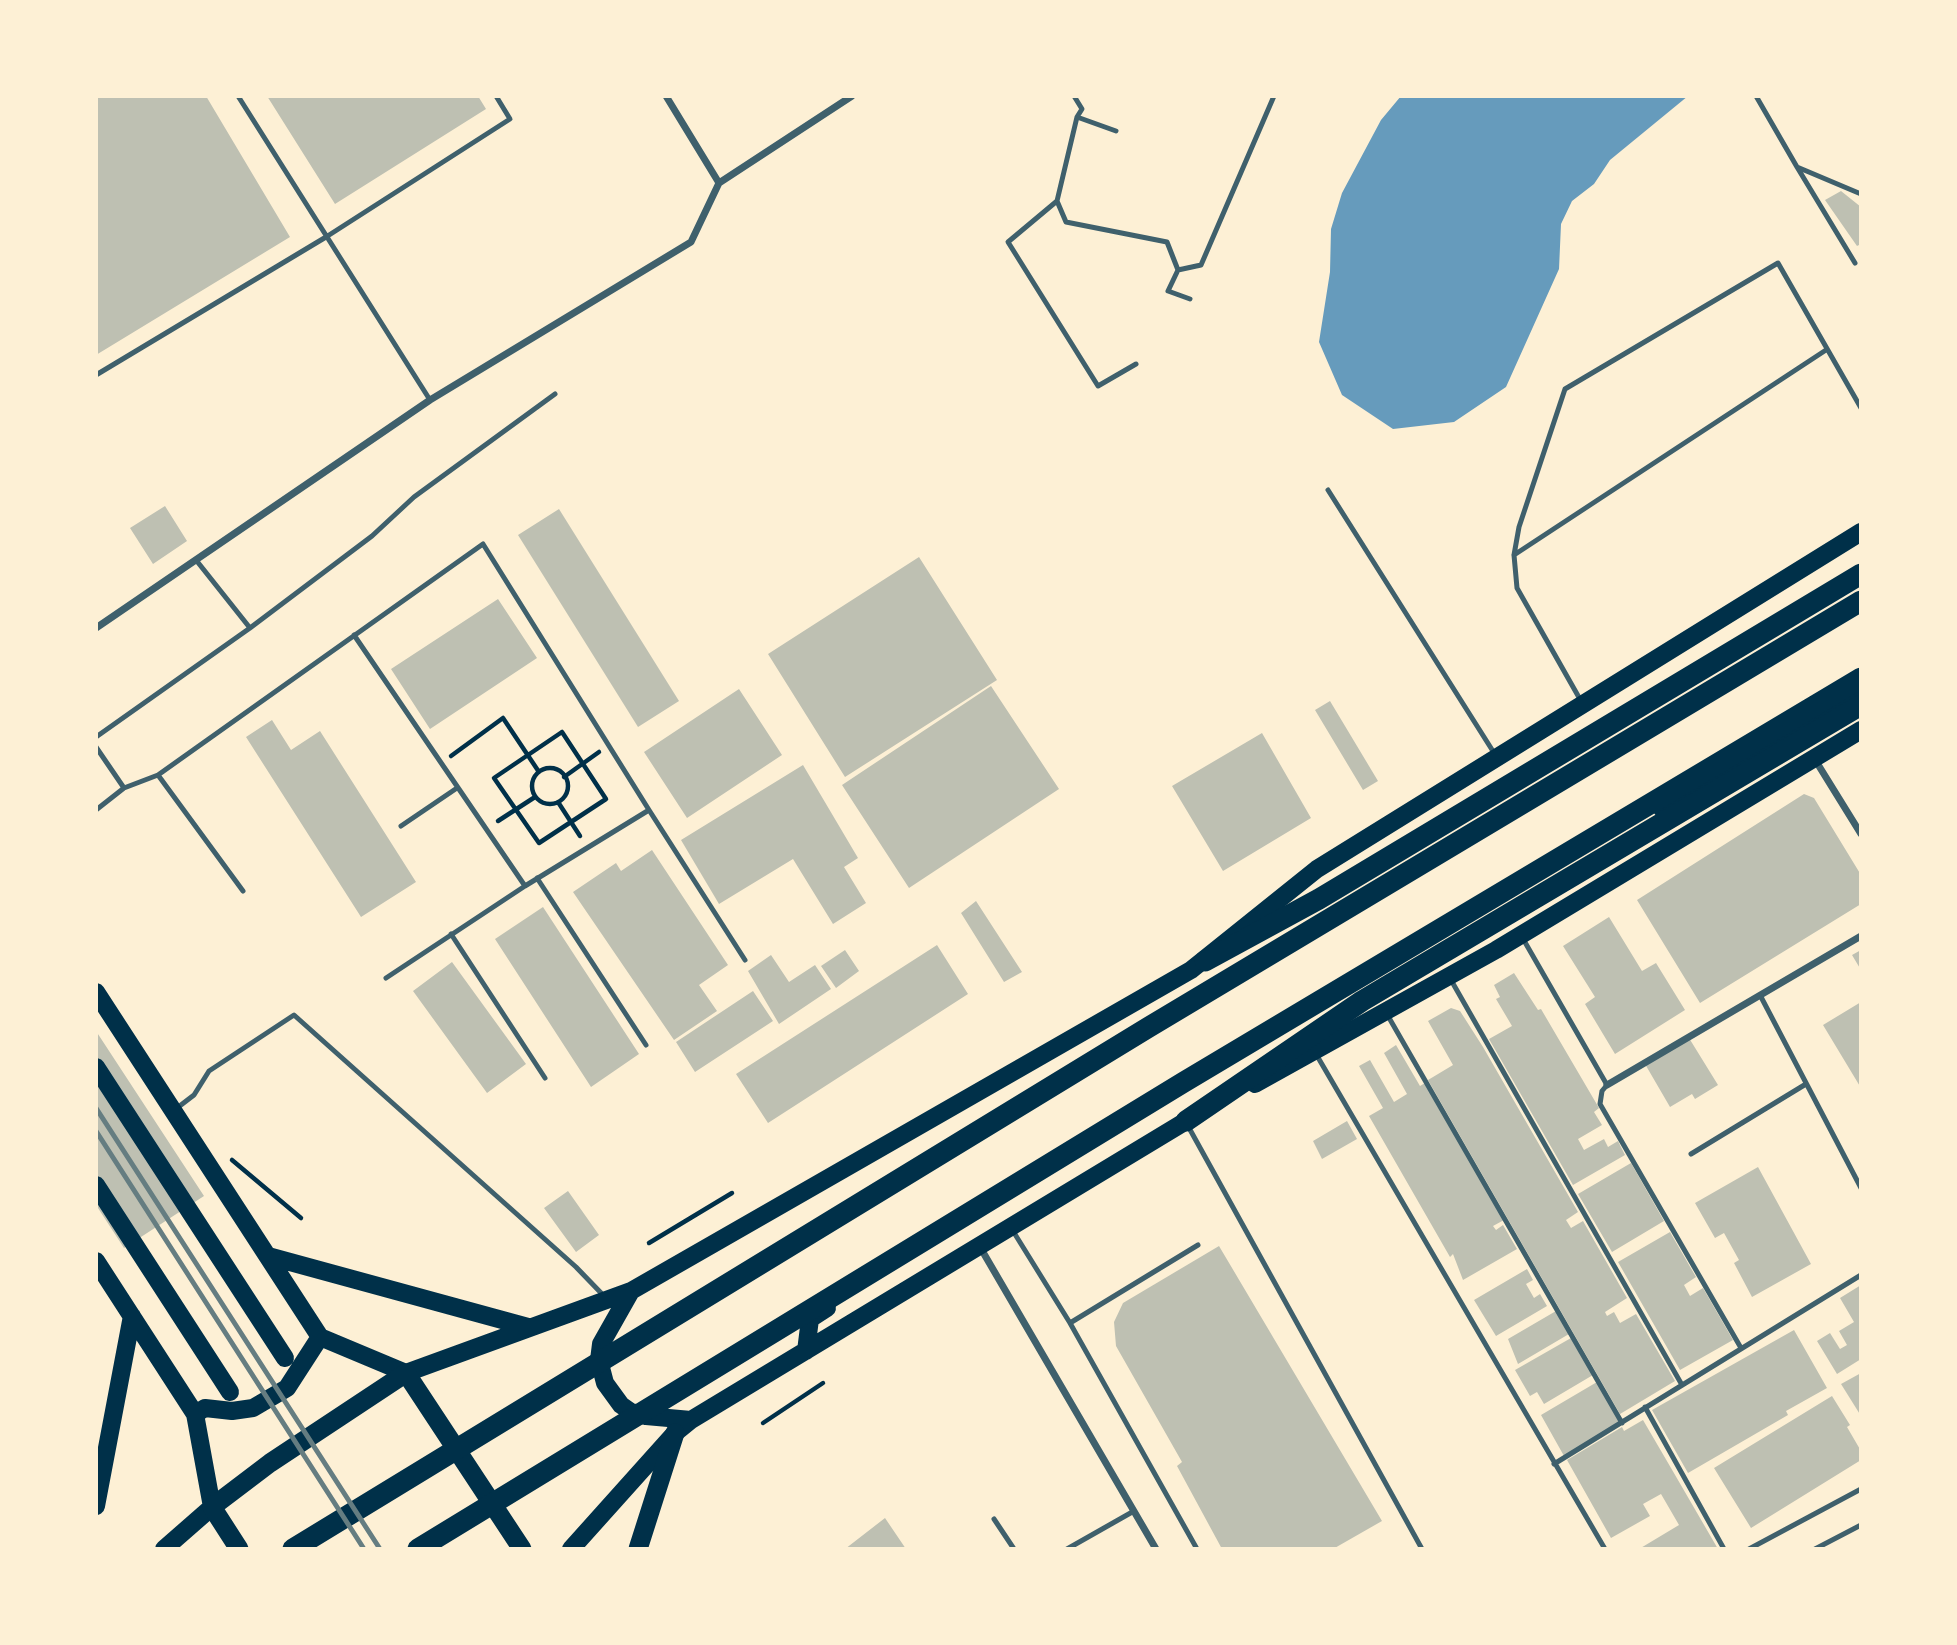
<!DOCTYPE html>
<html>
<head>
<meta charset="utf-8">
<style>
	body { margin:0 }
	#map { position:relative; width:1957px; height:1645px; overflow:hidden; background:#fdf0d5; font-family:"Times New Roman",serif }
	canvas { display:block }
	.frame { position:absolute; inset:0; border:98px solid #fdf0d5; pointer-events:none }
</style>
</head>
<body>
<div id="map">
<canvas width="1957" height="1645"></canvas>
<div class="frame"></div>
</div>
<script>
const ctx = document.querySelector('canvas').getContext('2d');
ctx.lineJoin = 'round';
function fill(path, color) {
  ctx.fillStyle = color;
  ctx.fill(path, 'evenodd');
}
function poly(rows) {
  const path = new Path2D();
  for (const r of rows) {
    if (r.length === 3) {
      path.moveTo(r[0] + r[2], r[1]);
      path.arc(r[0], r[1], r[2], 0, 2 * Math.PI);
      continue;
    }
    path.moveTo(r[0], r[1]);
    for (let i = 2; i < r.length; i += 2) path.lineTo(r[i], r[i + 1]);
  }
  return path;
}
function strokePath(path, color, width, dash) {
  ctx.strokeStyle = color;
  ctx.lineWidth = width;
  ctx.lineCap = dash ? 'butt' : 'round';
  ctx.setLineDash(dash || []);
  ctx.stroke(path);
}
const water = poly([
	[1401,96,1688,96,1610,160,1594,184,1572,201,1561,224,1559,269,1506,387,1454,422,1393,429,1342,395,1319,342,1330,272,1331,229,1342,193,1381,120]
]);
const building = poly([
	[96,96,206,96,290,237,96,355],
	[267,96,478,96,486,109,335,204],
	[1841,191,1861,207,1861,244,1857,246,1825,200],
	[165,506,187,541,153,564,130,528],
	[559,509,679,701,638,727,518,535],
	[919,557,997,680,845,777,768,654],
	[498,599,537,658,430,729,391,669],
	[991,686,1059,789,909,888,842,785],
	[739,689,782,755,687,818,644,752],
	[1330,701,1378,781,1363,790,1315,710],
	[272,720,291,750,320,731,416,882,361,917,246,737],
	[1262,733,1311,818,1223,871,1172,786],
	[803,765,858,858,844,867,866,903,833,924,793,859,719,904,681,840],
	[1804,794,1814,798,1861,875,1861,904,1700,1003,1637,900],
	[652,850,728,965,699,985,717,1011,674,1040,573,892,616,863,621,871],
	[976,901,1022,972,1004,982,961,913],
	[543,907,639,1054,591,1087,495,939],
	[1609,917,1642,971,1656,963,1685,1010,1615,1054,1585,1004,1595,997,1563,946],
	[937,945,968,994,768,1123,736,1074],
	[845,950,859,971,836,988,821,966],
	[1861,950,1861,970,1852,955],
	[771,955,789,982,815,965,831,989,779,1024,748,971],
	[452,962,526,1064,487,1093,413,991],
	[1514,973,1538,1010,1541,1009,1599,1108,1594,1112,1602,1125,1578,1139,1584,1150,1604,1139,1608,1147,1618,1141,1625,1155,1573,1185,1489,1039,1512,1026,1496,999,1500,997,1494,985],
	[753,991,773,1021,695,1072,676,1042],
	[1861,1002,1861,1088,1823,1025],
	[1451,1008,1460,1011,1483,1047,1578,1212,1566,1220,1571,1228,1583,1221,1627,1298,1605,1312,1607,1316,1614,1312,1620,1323,1636,1314,1675,1381,1620,1414,1428,1080,1453,1065,1428,1021],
	[96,1031,204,1196,124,1248,96,1205],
	[1689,1038,1718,1085,1695,1099,1692,1094,1670,1107,1645,1064],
	[1396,1045,1420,1086,1425,1083,1504,1220,1493,1226,1496,1230,1503,1225,1517,1249,1463,1280,1453,1254,1450,1257,1369,1116,1383,1108,1359,1066,1370,1060,1394,1102,1407,1094,1384,1053],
	[1347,1121,1357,1139,1322,1159,1313,1141],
	[1631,1163,1664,1221,1612,1252,1578,1194],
	[1758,1167,1811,1264,1752,1297,1734,1263,1739,1260,1724,1233,1715,1238,1695,1203],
	[568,1191,599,1235,576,1252,544,1208],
	[1670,1232,1696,1277,1684,1285,1690,1296,1703,1288,1733,1340,1680,1370,1618,1262],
	[1219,1246,1382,1521,1333,1549,1222,1549,1177,1466,1182,1462,1116,1346,1114,1322,1123,1303],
	[1527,1269,1533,1280,1526,1284,1534,1298,1540,1294,1547,1306,1496,1336,1474,1300],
	[1861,1285,1861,1359,1837,1374,1817,1341,1830,1333,1840,1349,1847,1345,1839,1331,1854,1322,1840,1298],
	[1556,1311,1569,1334,1518,1364,1508,1339],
	[1794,1330,1827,1388,1786,1411,1788,1415,1688,1473,1652,1410],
	[1571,1338,1593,1375,1544,1404,1537,1392,1530,1396,1515,1370],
	[1861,1373,1861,1416,1841,1384],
	[1597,1382,1620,1423,1564,1456,1541,1415],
	[1832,1396,1850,1425,1847,1427,1861,1451,1861,1460,1751,1528,1714,1468],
	[1643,1420,1671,1468,1718,1549,1639,1549,1679,1525,1661,1494,1643,1504,1650,1516,1611,1538,1567,1460,1622,1427,1624,1431],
	[885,1518,906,1549,845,1549]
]);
const path = poly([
	[562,732,606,799,539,843,494,778,562,732],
	[451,756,503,718,539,772],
	[550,786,18],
	[564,777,599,752],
	[558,802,580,836],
	[498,821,535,797],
	[232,1160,301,1218],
	[649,1243,732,1193],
	[763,1423,823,1383]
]);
const service = poly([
	[238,96,430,400],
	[1074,96,1082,109,1077,117,1057,201,1066,222,1167,242,1178,270,1201,265,1274,96],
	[1756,96,1797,167,1861,194],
	[1077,117,1116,131],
	[1797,167,1855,263],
	[1057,201,1008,242,1098,386,1136,364],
	[1178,270,1168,291,1190,299],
	[96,375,326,237,510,119,496,96],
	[1328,490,1496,756],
	[1514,555,1826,350],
	[196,560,250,628],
	[354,635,525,886],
	[1581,701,1517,588,1514,555,1519,527,1565,389,1778,263,1861,408],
	[96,737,250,628,372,536,414,497,555,394],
	[96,747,124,788],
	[158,775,243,891],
	[96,810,124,788,158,775,483,544,649,810,525,886,386,978],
	[649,810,745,960],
	[401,826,457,788],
	[537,878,646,1045],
	[451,934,545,1078],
	[1522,937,1607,1085,1602,1091,1600,1104,1741,1348],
	[1451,980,1682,1385],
	[1760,995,1861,1188],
	[1388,1016,1622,1423],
	[1316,1054,1605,1549],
	[177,1108,194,1095,209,1071,294,1015,576,1267,604,1296],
	[1188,1126,1422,1549],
	[1691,1154,1806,1084],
	[1013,1231,1070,1323,1197,1549],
	[1070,1323,1198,1245],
	[1645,1407,1724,1549],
	[1554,1464,1861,1275],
	[994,1519,1014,1549],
	[1067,1549,1134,1511],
	[1749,1549,1861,1489],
	[1815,1549,1861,1525]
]);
const minor = poly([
	[666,96,719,183],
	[96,628,430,400,691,242,719,183,852,96],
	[1814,758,1861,834],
	[1607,1085,1861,936],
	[980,1247,1156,1549]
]);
const primary = poly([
	[1662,809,1861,692],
	[96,992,320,1337,406,1373,631,1291,1191,970,1317,869,1861,532],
	[96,1067,285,1358],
	[1255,1084,1496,950,1861,730],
	[96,1185,230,1392],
	[268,1256,528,1327],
	[96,1261,195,1414,212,1507,164,1549],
	[631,1291,601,1344,599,1360,605,1383,621,1405,631,1412,646,1416,691,1420],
	[806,1351,810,1319,827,1308],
	[195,1414,205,1408,232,1411,253,1408,287,1388,320,1337],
	[96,1506,132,1316],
	[571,1549,675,1433,691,1420,1196,1115]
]);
const trunk = poly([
	[239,1549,212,1507,270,1463,406,1373,522,1549],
	[638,1549,675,1433]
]);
const motorway = poly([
	[1205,961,1319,899,1861,574],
	[1186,1121,1362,1001,1861,705],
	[293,1549,1149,1027,1861,601],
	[418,1549,1184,1082,1861,678]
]);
const rail = poly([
	[96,1108,380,1549],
	[96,1131,364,1549]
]);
fill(water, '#669bbc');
fill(building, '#bec0b2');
strokePath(path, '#003049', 4.5);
strokePath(service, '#3f606c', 5);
strokePath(minor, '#3f606c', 7);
strokePath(primary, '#003049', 18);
strokePath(trunk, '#003049', 19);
strokePath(motorway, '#003049', 21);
strokePath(rail, '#657d81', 5);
</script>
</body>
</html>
